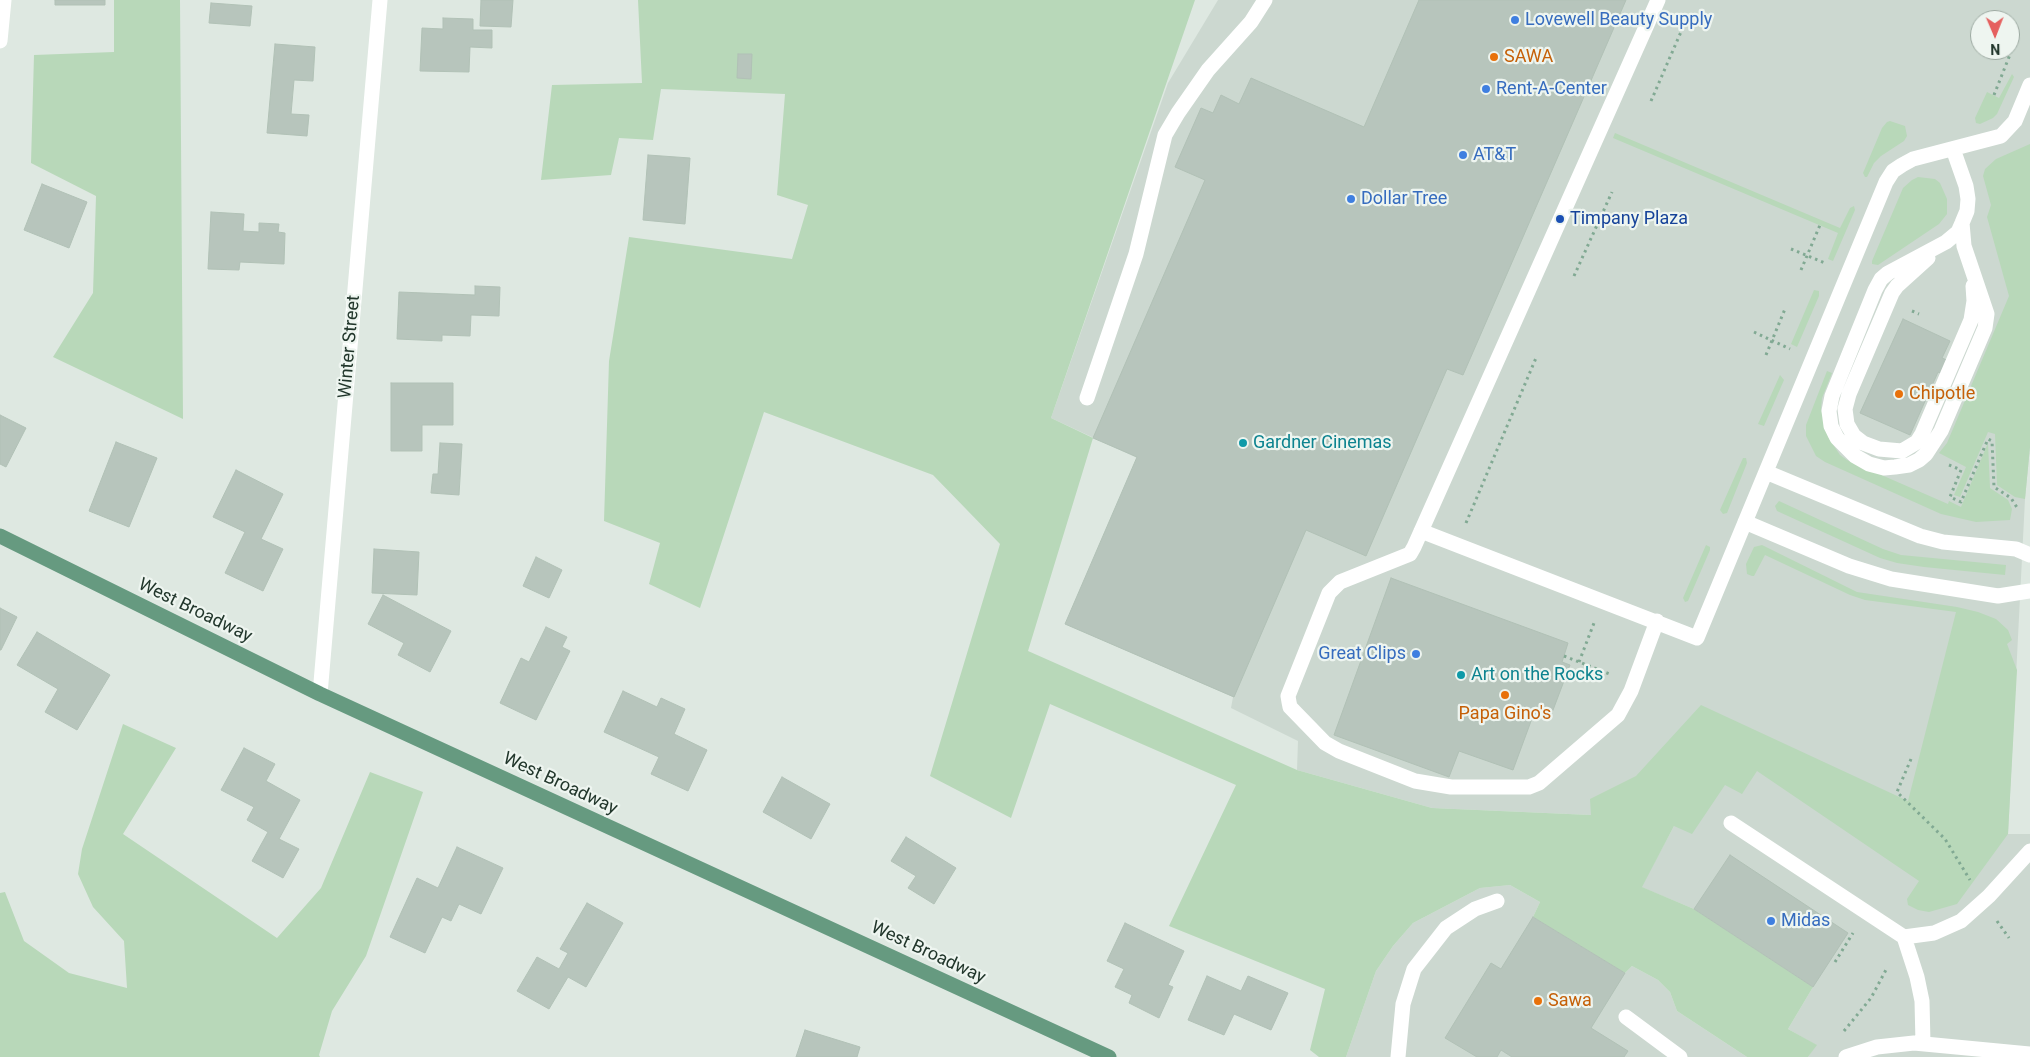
<!DOCTYPE html>
<html>
<head>
<meta charset="utf-8">
<style>
	body { margin:0 }
	#map { position:relative; width:2030px; height:1057px; overflow:hidden; background:#dee8e1; font-family:Roboto,sans-serif }
	canvas { display:block }
	.north { position:absolute; left:1970px; top:10px; width:50px; height:50px; box-sizing:border-box; background:#eef5f0; border:1px solid #9ca9a1; border-radius:50%; rotate:179deg; font-size:14px; font-weight:700; line-height:20px; text-align:center; color:#21362b }
	.north::after { content:''; display:block; margin:auto; width:18px; height:22px; background:#e5605f; clip-path:polygon(50% 0,100% 100%,50% 72%,0 100%) }
</style>
</head>
<body>
<div id="map">
<canvas width="2030" height="1057"></canvas>
<div class="north">N</div>
</div>
<script>
const ctx = document.querySelector('canvas').getContext('2d');
ctx.lineJoin = 'round';
function fill(path, color) {
  ctx.fillStyle = color;
  ctx.fill(path, 'evenodd');
}
function poly(rows) {
  const path = new Path2D();
  for (const r of rows) {
    path.moveTo(r[0], r[1]);
    for (let i = 2; i < r.length; i += 2) path.lineTo(r[i], r[i + 1]);
  }
  return path;
}
function strokePath(path, color, width, dash) {
  ctx.strokeStyle = color;
  ctx.lineWidth = width;
  ctx.lineCap = dash ? 'butt' : 'round';
  ctx.setLineDash(dash || []);
  ctx.stroke(path);
}
function write(font, color, halo, rows, align = 'center') {
  ctx.font = font + ' Roboto,sans-serif';
  ctx.lineWidth = 4.5;
  ctx.setLineDash([]);
  ctx.textBaseline = 'middle';
  ctx.strokeStyle = halo;
  ctx.fillStyle = color;
  for (const [text, x, y, turn = 0] of rows) {
    ctx.save();
    ctx.translate(x, y);
    ctx.rotate((+turn || 0) * Math.PI / 180);
    ctx.textAlign = isNaN(turn) ? turn : align;
    if (halo) ctx.strokeText(text, 0, 0);
    ctx.fillText(text, 0, 0);
    ctx.restore();
  }
}
const built = poly([
	[1218,0,2030,0,2030,447,2025,499,2008,834,2030,834,2030,1057,1808,1057,1816,1045,1788,1029,1813,987,1694,909,1641,887,1718,745,1591,815,1432,808,1297,770,1298,741,1231,708,1233,697,1065,624,1137,458,1051,418,1168,83],
	[1980,20,2010,20,2010,50,1980,50],
	[1510,885,1540,902,1533,917,1625,973,1632,966,1658,980,1670,992,1677,1011,1747,1057,1346,1057,1376,971,1393,946,1413,923,1480,888]
]);
const green = poly([
	[114,0,180,0,183,419,53,357,93,293,96,196,31,163,34,55,114,52],
	[638,0,1195,0,1051,418,1093,438,1028,651,1297,770,1432,808,1591,815,1590,799,1636,776,1701,705,1908,801,1956,612,1865,600,1850,595,1765,555,1754,576,1752,576,1747,574,1746,564,1754,547,1762,545,1857,592,1957,607,1978,612,1996,619,2008,630,2012,640,2007,644,2017,670,2008,834,1957,904,1929,912,1918,910,1908,905,1907,899,1919,881,1757,771,1742,794,1725,785,1692,834,1674,826,1642,887,1694,909,1813,987,1788,1029,1817,1045,1808,1057,1747,1057,1677,1011,1670,992,1658,980,1632,966,1625,973,1533,917,1540,902,1510,885,1480,888,1413,923,1393,946,1376,971,1346,1057,1319,1057,1310,1050,1325,989,1169,926,1236,785,1050,704,1011,818,930,776,1000,544,933,475,764,412,700,608,649,584,660,543,604,521,609,361,629,237,792,259,808,205,777,195,785,94,661,89,653,140,619,138,611,175,541,180,552,85,642,83],
	[2012,74,2014,77,1997,114,1993,118,1980,124,1976,123,1975,118,1987,92,1999,98],
	[1890,121,1905,126,1907,136,1904,141,1881,156,1874,163,1867,177,1865,177,1863,173,1882,128,1887,122],
	[1615,133,1840,228,1850,208,1854,206,1855,210,1833,261,1828,259,1838,233,1613,138],
	[2030,144,2030,447,2025,499,2015,497,1997,485,1995,434,1988,432,1960,497,1954,495,1966,467,1939,453,1947,443,2009,296,1987,217,1991,205,1983,176,1985,169,1996,159],
	[1918,177,1935,179,1940,183,1947,199,1947,214,1939,224,1878,265,1872,264,1872,261,1903,188,1912,180],
	[1814,290,1819,291,1819,296,1797,347,1791,344],
	[1827,371,1832,373,1822,398,1821,409,1828,437,1840,455,1847,460,1948,504,1949,501,1961,507,1988,443,1990,488,2008,500,2012,509,2010,520,1976,522,1941,514,1825,462,1816,456,1806,436,1806,425],
	[1780,375,1784,380,1764,426,1758,424],
	[1743,458,1746,458,1747,463,1727,513,1723,514,1720,510],
	[1779,501,1883,549,1901,555,2006,565,2005,575,1924,567,1897,563,1880,558,1777,511,1775,506],
	[1706,545,1710,547,1710,550,1688,601,1685,602,1683,598],
	[123,724,176,748,123,834,277,938,321,888,370,772,423,792,366,956,332,1011,319,1055,320,1057,0,1057,0,893,5,892,24,941,69,973,127,988,124,941,93,907,78,874,82,849]
]);
const building = poly([
	[55,0,105,0,105,5,55,5,55,0],
	[481,0,513,0,511,27,480,26,481,0],
	[1419,0,1626,0,1463,375,1447,369,1366,556,1306,530,1234,697,1065,624,1137,457,1093,438,1205,180,1175,167,1201,108,1213,113,1221,95,1239,104,1251,78,1364,127,1419,0],
	[211,3,252,6,250,26,209,23,211,3],
	[443,18,473,19,473,30,492,30,492,48,470,47,469,72,420,71,422,28,443,29,443,18],
	[275,44,315,47,313,81,294,80,291,114,309,115,307,136,267,133,275,44],
	[738,54,752,54,751,79,737,78,738,54],
	[648,155,690,158,685,224,643,220,648,155],
	[42,184,87,202,69,248,24,230,42,184],
	[211,212,244,214,243,231,259,232,259,223,279,224,278,232,285,233,284,264,240,262,239,270,208,269,211,212],
	[475,286,500,287,499,316,471,315,470,336,442,335,442,341,397,339,399,292,475,295,475,286],
	[1903,319,1950,341,1942,358,1949,361,1943,374,1938,372,1910,435,1860,413,1903,319],
	[391,383,453,383,453,425,422,425,422,451,391,451,391,383],
	[0,415,26,428,6,467,0,464,0,415],
	[116,442,157,458,129,527,89,511,116,442],
	[440,443,462,444,459,495,431,493,433,474,438,474,440,443],
	[236,470,283,494,261,539,283,549,263,591,225,573,245,532,213,517,236,470],
	[374,549,419,552,417,595,372,593,374,549],
	[536,557,562,570,549,598,523,586,536,557],
	[1391,578,1568,643,1562,662,1570,665,1550,718,1534,713,1513,770,1459,751,1449,777,1334,735,1391,578],
	[383,595,451,631,430,672,398,655,404,643,368,624,383,595],
	[0,608,17,617,1,650,0,650,0,608],
	[546,627,567,637,562,647,570,651,536,720,500,703,521,658,529,662,546,627],
	[37,632,110,675,77,730,45,712,58,689,17,665,37,632],
	[623,691,657,707,661,698,685,709,674,734,707,750,688,791,651,774,659,757,604,732,623,691],
	[244,748,275,764,266,781,300,800,279,839,299,849,283,878,252,861,268,832,247,820,254,807,221,790,244,748],
	[782,777,830,804,811,839,763,812,782,777],
	[906,837,956,868,934,904,908,888,916,876,891,861,906,837],
	[457,847,503,868,481,914,459,904,451,921,442,917,425,953,390,937,417,878,438,888,457,847],
	[1730,855,1848,933,1813,987,1694,909,1730,855],
	[587,903,623,923,586,987,568,977,549,1009,517,991,537,957,559,969,568,953,560,949,587,903],
	[1533,917,1625,973,1591,1028,1628,1051,1624,1057,1512,1057,1501,1050,1497,1057,1477,1057,1445,1038,1491,963,1501,969,1533,917],
	[1125,923,1184,951,1168,985,1173,987,1159,1018,1129,1003,1132,995,1115,987,1124,969,1107,961,1125,923],
	[1207,976,1241,991,1248,976,1288,993,1271,1030,1234,1014,1224,1035,1188,1020,1207,976],
	[805,1030,860,1047,857,1057,796,1057,805,1030]
]);
const path = poly([
	[1994,95,2011,52],
	[1651,101,1687,18],
	[1791,249,1825,263],
	[1801,270,1820,225],
	[1574,276,1612,192],
	[1912,311,1919,314],
	[1754,332,1790,349],
	[1766,355,1785,309],
	[1949,465,1961,470,1950,497,1961,502,1988,439,1992,441,1994,487,2011,498,2018,509],
	[1466,523,1536,358],
	[1564,656,1612,675],
	[1579,662,1594,623],
	[1911,759,1897,792,1945,839,1970,880],
	[1997,921,2009,938],
	[1835,962,1853,933],
	[1844,1031,1871,998,1887,968]
]);
const minor = poly([
	[0,41,4,0],
	[1953,149,1966,186,1968,199,1967,211,1962,223,1958,232,1946,242,1888,273,1881,279,1875,290,1832,396,1829,411,1831,426,1837,438,1855,456,1869,464,1884,468,1895,467,1909,465,1919,460,1926,454,1941,431,1985,328,1987,314,1964,246,1962,223],
	[1928,258,1897,286,1892,293,1849,394,1845,409,1847,424,1854,436,1863,443,1879,449,1902,451,1917,442,1922,434,1971,320,1974,301,1973,286],
	[1087,398,1136,254,1165,135,1178,113,1208,70,1251,22,1265,0],
	[1766,472,1920,536,1943,542,2016,549,2030,555],
	[1745,522,1849,566,1891,579,1998,596,2030,591],
	[1421,531,1697,638,1886,182,1893,171,1902,165,1913,159,2001,136,2015,121,2030,85],
	[1657,621,1631,691,1618,715,1539,783,1529,787,1451,787,1415,781,1339,751,1325,743,1290,707,1289,702,1288,696,1329,593,1340,582,1410,554,1414,547,1658,0],
	[320,694,380,0],
	[1731,823,1904,937,1917,977,1922,1001,1923,1043],
	[1904,937,1934,933,1961,921,1989,896,2030,851],
	[1626,1017,1680,1057],
	[1398,1057,1403,1004,1414,969,1446,928,1475,909,1497,901],
	[1846,1057,1877,1047,1914,1043,2030,1054]
]);
const major = poly([
	[0,536,320,694,1109,1057]
]);
const markers = [
	[1515,20,5,"#3f7fe0"],
	[1494,57,5,"#e8710a"],
	[1486,89,5,"#3f7fe0"],
	[1463,155,5,"#3f7fe0"],
	[1351,199,5,"#3f7fe0"],
	[1560,219,5,"#1a4fb4"],
	[1899,394,5,"#e8710a"],
	[1243,443,5,"#0f9aa8"],
	[1416,654,5,"#3f7fe0"],
	[1461,675,5,"#0f9aa8"],
	[1505,695,5,"#e8710a"],
	[1771,921,5,"#3f7fe0"],
	[1538,1001,5,"#e8710a"]
];
const shopNames = [
	["Lovewell Beauty Supply",1525,20],
	["Rent-A-Center",1496,89],
	["AT&T",1473,155],
	["Dollar Tree",1361,199],
	["Great Clips",1406,654,"right"],
	["Midas",1781,921]
];
const foodNames = [
	["SAWA",1504,57],
	["Chipotle",1909,394],
	["Papa Gino's",1505,714,"center"],
	["Sawa",1548,1001]
];
const transitNames = [
	["Timpany Plaza",1570,219]
];
const streetNames = [
	["Winter Street",350,347,-85],
	["West Broadway",195,611,26],
	["West Broadway",560,784,25],
	["West Broadway",928,953,25]
];
const cultureNames = [
	["Gardner Cinemas",1253,443],
	["Art on the Rocks",1471,675]
];
fill(built, '#ccd8d0');
fill(green, '#b8d8b9');
fill(building, '#b7c5bc');
strokePath(building, '#b1c1b6', 1);
strokePath(path, '#81a993', 3, [2.5, 4]);
strokePath(minor, '#fff', 15);
strokePath(major, '#669a80', 15);
for (const [x, y, r, color] of markers) {
  const dot = new Path2D();
  dot.arc(x, y, r, 0, 2 * Math.PI);
  ctx.fillStyle = color;
  ctx.fill(dot);
  strokePath(dot, '#eef5f0', 2);
}
write('18px', '#366cbe', '#eef5f0', shopNames, 'left');
write('18px', '#c56008', '#eef5f0', foodNames, 'left');
write('18px', '#164399', '#eef5f0', transitNames, 'left');
write('18px', '#21362b', '#eef5f0', streetNames);
write('18px', '#0d838f', '#eef5f0', cultureNames, 'left');
</script>
</body>
</html>
